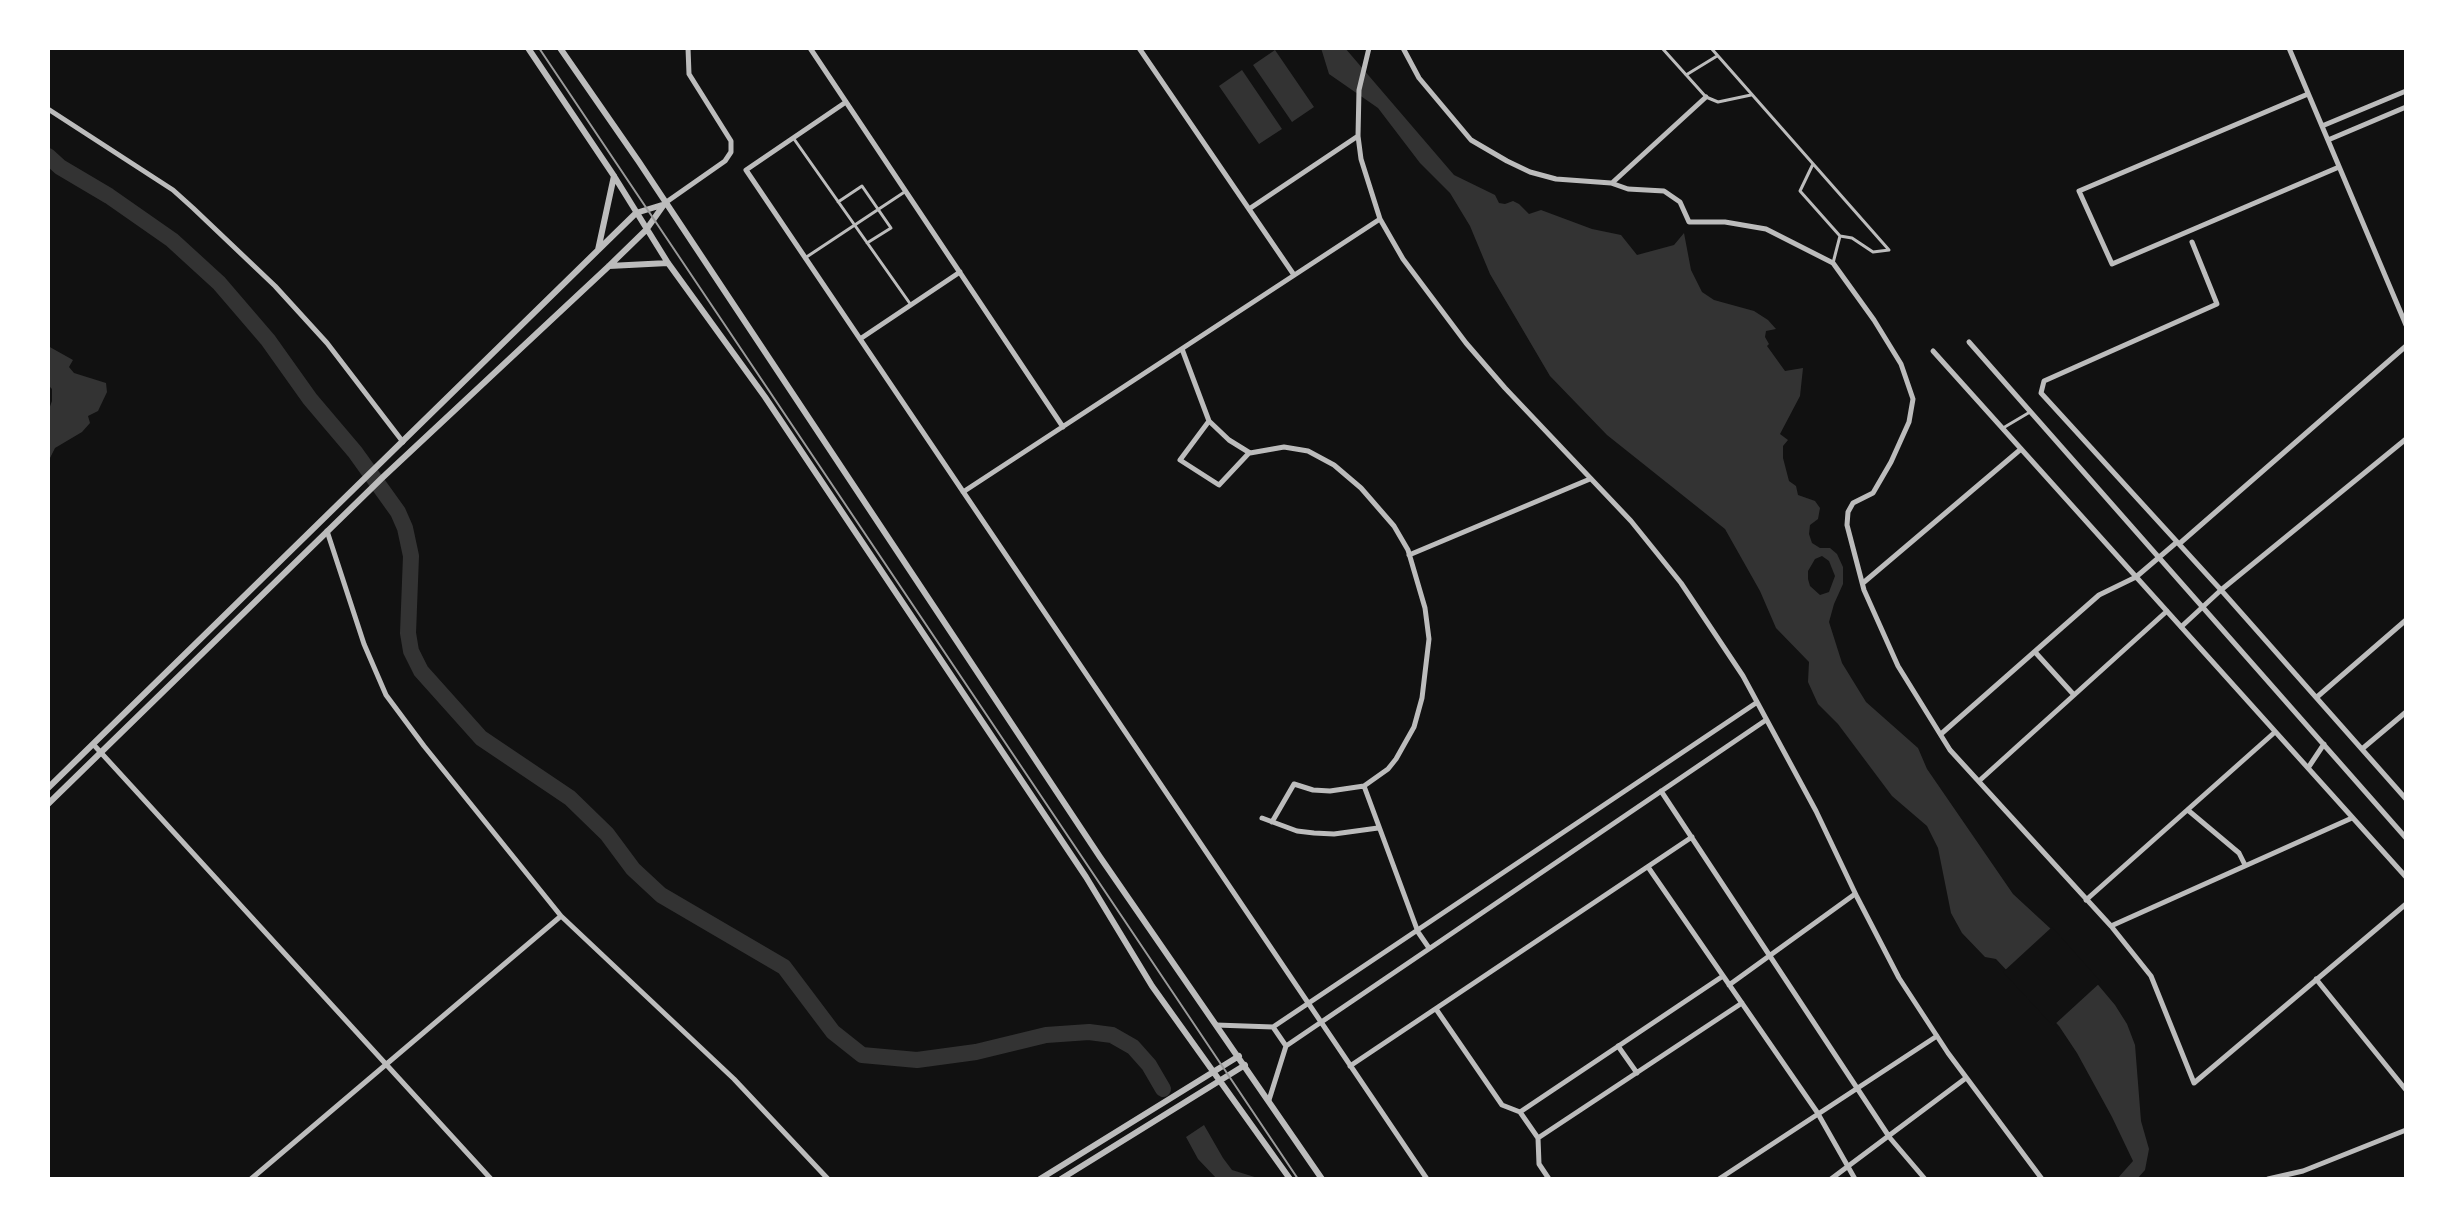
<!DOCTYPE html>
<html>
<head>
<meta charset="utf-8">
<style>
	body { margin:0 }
	#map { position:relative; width:2454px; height:1227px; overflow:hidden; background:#111; font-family:"Noto Sans",sans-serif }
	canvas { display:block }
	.frame { position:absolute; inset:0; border:50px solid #fff; pointer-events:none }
</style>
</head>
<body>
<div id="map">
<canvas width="2454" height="1227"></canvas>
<div class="frame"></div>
</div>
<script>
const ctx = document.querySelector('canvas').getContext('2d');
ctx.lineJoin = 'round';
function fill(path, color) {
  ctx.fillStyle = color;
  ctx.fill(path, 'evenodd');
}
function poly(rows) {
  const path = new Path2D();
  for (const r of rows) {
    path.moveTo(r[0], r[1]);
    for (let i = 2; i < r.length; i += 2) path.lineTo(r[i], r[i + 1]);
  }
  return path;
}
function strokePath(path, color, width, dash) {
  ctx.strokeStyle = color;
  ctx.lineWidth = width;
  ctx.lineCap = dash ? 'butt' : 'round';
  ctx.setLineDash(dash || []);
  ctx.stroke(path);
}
const water = poly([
	[1321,48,1345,48,1454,175,1495,195,1499,203,1505,204,1513,201,1519,204,1529,214,1541,210,1592,229,1621,235,1637,255,1674,245,1684,233,1691,270,1702,292,1714,300,1754,311,1768,320,1776,329,1766,331,1765,337,1769,344,1767,346,1785,371,1803,368,1800,396,1780,434,1788,440,1783,446,1783,458,1789,481,1796,486,1798,495,1815,501,1820,508,1818,519,1810,525,1809,534,1812,543,1820,548,1830,548,1837,554,1843,567,1843,584,1834,604,1829,622,1842,663,1866,702,1918,748,1927,769,2013,894,2052,930,2115,1005,2127,1024,2135,1045,2141,1121,2149,1149,2145,1170,2137,1179,2117,1179,2133,1161,2112,1117,2077,1053,2059,1026,1996,959,1985,957,1962,933,1951,913,1938,848,1927,826,1892,796,1838,724,1818,704,1808,682,1809,662,1776,628,1760,591,1725,529,1607,435,1550,376,1490,274,1470,226,1450,193,1420,163,1378,108,1329,74],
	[1822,556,1829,561,1835,576,1829,592,1820,595,1810,586,1808,579,1808,571,1815,559],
	[1275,50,1314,107,1292,122,1253,65],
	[1242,70,1282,129,1259,144,1219,86],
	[48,346,73,360,69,367,74,373,106,383,107,392,98,411,88,416,90,423,82,432,55,448,48,462,48,412,52,401,52,389,48,385],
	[1204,1125,1223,1158,1232,1170,1261,1179,1217,1179,1198,1159,1186,1137]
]);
const pier = poly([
	[2052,927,2101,982,2053,1026,2003,972]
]);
const river = poly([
	[48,156,60,167,109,196,172,240,219,283,268,340,310,399,355,452,398,512,405,528,411,556,408,633,411,651,421,671,481,738,570,798,607,834,633,869,661,895,784,967,833,1032,862,1055,917,1060,976,1052,1046,1035,1089,1032,1112,1035,1133,1047,1149,1065,1163,1089]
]);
const pedestrian = poly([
	[1662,48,1706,97,1718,102,1751,95],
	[1711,48,1889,250],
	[1686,75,1717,56],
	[794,139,911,305],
	[1813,164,1800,191,1840,236,1852,238,1873,252,1889,250],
	[838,202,862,186,891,228,867,243],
	[805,258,906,191],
	[1833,263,1840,236],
	[2003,428,2030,412]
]);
const minor = poly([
	[810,48,1063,427],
	[1139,48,1294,275],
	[1369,48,1359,90,1358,136,1361,159,1380,219,1403,259,1466,343,1505,388,1631,521,1681,583,1743,676,1816,811,1857,897,1899,978,1948,1053,2042,1179],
	[1403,48,1419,78,1471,140,1507,161,1530,172,1556,179,1611,183,1628,189,1664,191,1680,202,1689,222,1725,222,1766,229,1833,263,1874,320,1901,364,1913,399,1909,422,1891,462,1873,493,1853,503,1848,512,1847,525,1864,590,1898,666,1950,750,2111,926,2151,976,2194,1083,2406,904],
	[2289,48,2406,325],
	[2308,94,2079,191,2112,264,2339,167],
	[846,102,746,170,1427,1179],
	[48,109,173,190,193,208,275,286,327,343,403,442],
	[2322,126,2406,91],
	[2328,140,2406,107],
	[1612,183,1706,97],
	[665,203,725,161,731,152,731,141,689,74,688,48],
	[1249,209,1358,136],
	[2192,242,2217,304,2044,381,2041,393,2221,590,2406,799],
	[860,339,960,272],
	[1969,342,2406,838],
	[1182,349,1209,421,1229,440,1250,453,1284,447,1308,451,1334,465,1361,488,1394,526,1408,550,1425,608,1429,639,1422,698,1414,727,1396,759,1388,769,1364,786,1330,791,1313,790,1294,784,1272,822],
	[1933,351,2406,877],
	[1209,421,1180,460,1219,485,1249,453],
	[963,492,1380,219],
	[327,531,364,644,386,695,424,746,561,916,734,1079,828,1179],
	[2179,544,2406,346],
	[1409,555,1590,479],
	[1863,583,2021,449],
	[2181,627,2221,590,2406,439],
	[2035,652,2074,695],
	[2317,697,2406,620],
	[1941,734,2099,595,2136,577,2177,542],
	[93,744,491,1179],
	[2362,749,2406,712],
	[2308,768,2324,744],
	[1979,781,2167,611],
	[1364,786,1418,932,1429,948],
	[1661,791,1890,1138,1925,1179],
	[2189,811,2239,853,2245,865],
	[1262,818,1297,831,1314,833,1334,834,1378,828],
	[1648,867,1817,1112,1855,1179],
	[2086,900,2275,732],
	[2111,926,2352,818],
	[2316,979,2406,1090],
	[1729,985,1855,894],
	[1436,1009,1502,1105,1520,1112,1538,1138,1539,1164,1549,1179],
	[1216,1025,1273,1027,1286,1046,1269,1100],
	[1273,1027,1756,703],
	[1286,1046,1766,720],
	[1618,1046,1637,1073],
	[1350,1066,1692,837],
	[1520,1112,1723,976],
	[1538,1138,1742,1003],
	[251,1179,561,916],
	[1719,1179,1937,1036],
	[1831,1179,1966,1078],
	[2268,1179,2303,1171,2406,1130]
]);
const tertiary = poly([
	[528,48,614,176,668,263,765,397,1086,877,1152,986,1290,1179],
	[560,48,639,162,1100,857,1322,1179],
	[598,250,614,176],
	[609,266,668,263],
	[48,788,636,213,662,205],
	[48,804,382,478,609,266,646,230,665,203],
	[1040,1179,1239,1056],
	[1061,1179,1245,1065]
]);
const tram = poly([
	[539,48,1298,1179]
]);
fill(water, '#333');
fill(pier, '#111');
strokePath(river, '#333', 16);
strokePath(pedestrian, '#bcbcbc', 3);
strokePath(minor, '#bcbcbc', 5);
strokePath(tertiary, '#bcbcbc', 6);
strokePath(tram, '#9a9a9a', 2);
</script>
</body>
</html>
